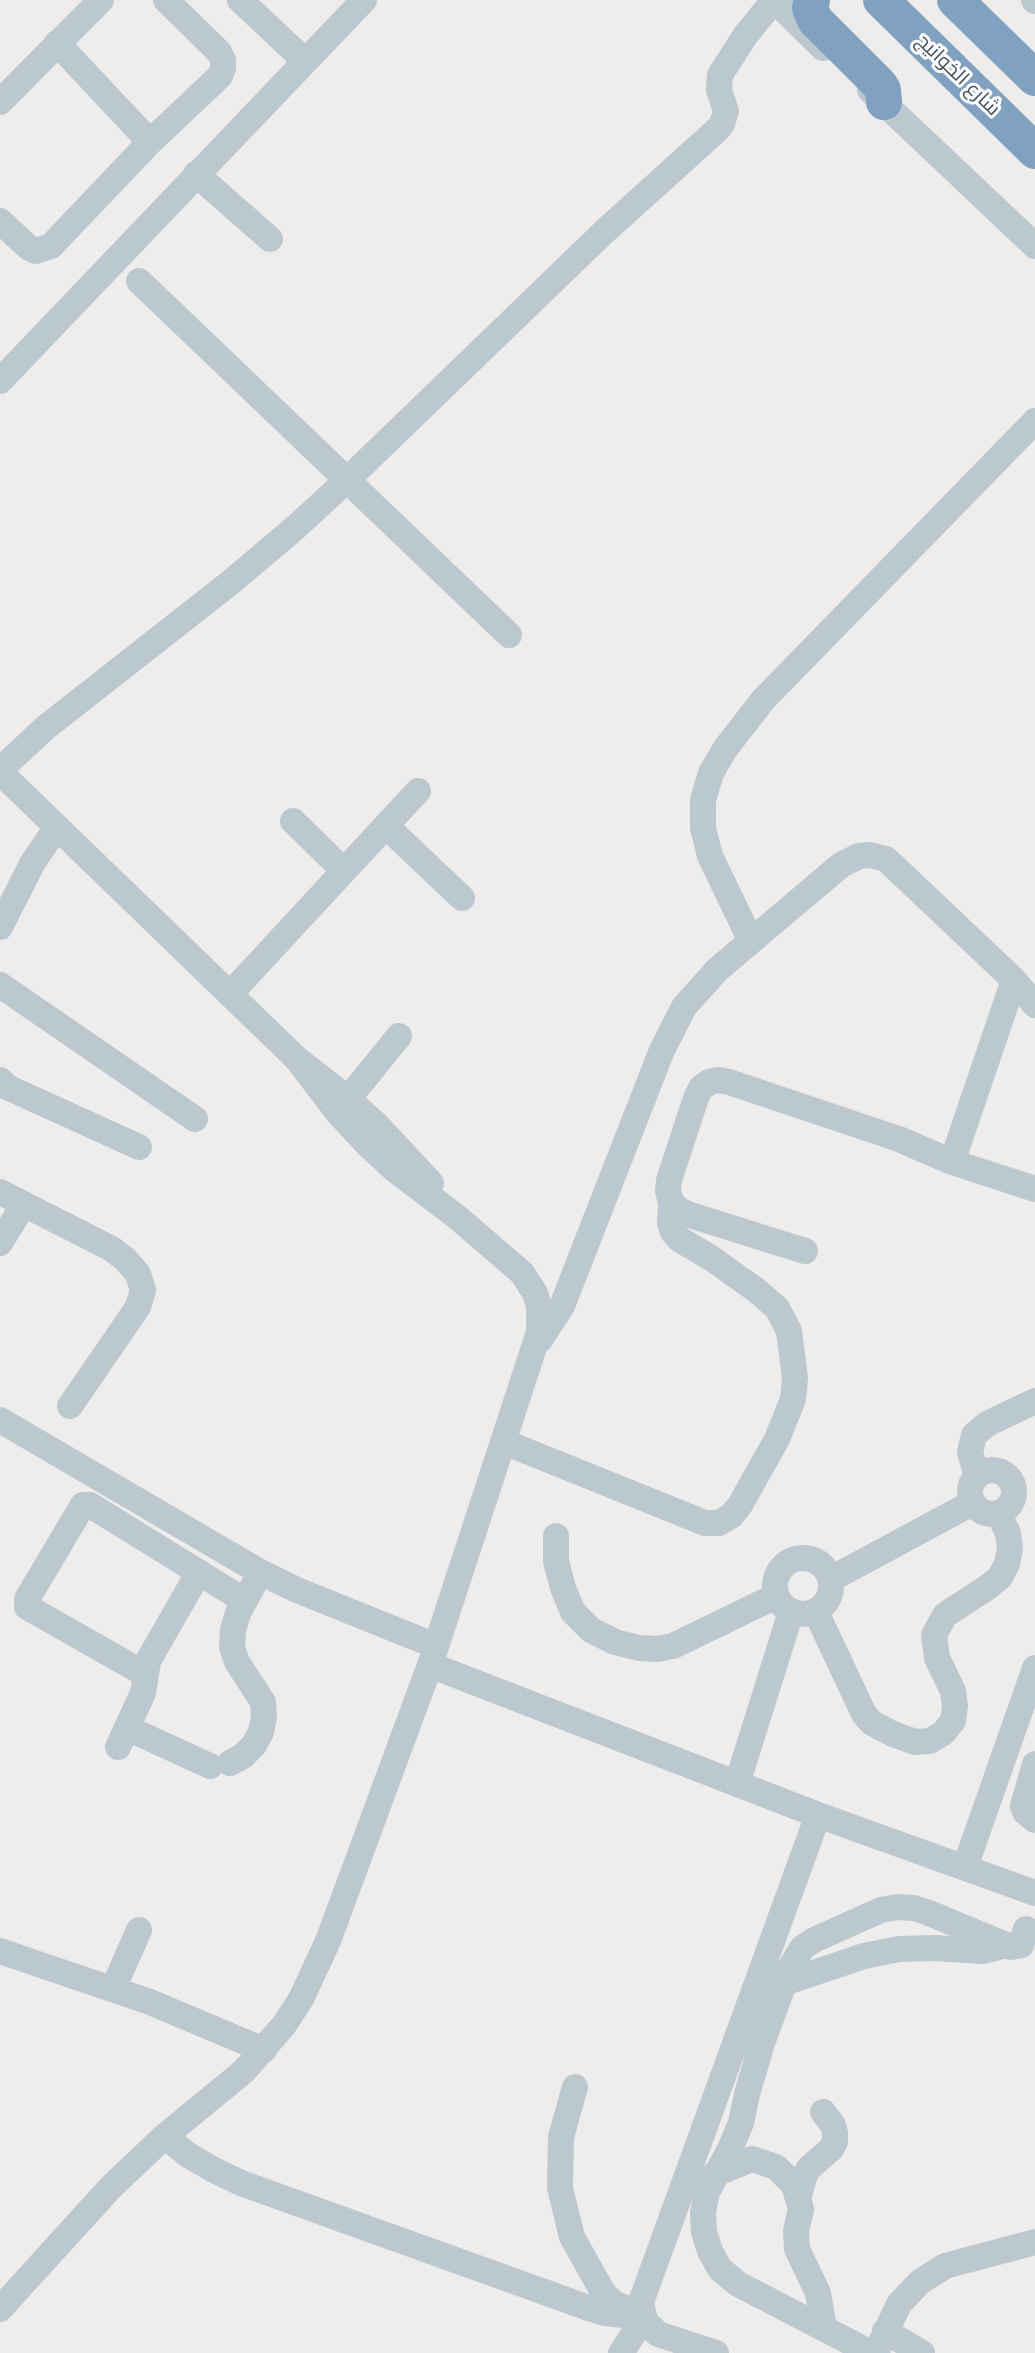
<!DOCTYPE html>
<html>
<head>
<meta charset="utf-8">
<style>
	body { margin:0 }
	canvas { display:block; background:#efecec }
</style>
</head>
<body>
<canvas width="1035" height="2353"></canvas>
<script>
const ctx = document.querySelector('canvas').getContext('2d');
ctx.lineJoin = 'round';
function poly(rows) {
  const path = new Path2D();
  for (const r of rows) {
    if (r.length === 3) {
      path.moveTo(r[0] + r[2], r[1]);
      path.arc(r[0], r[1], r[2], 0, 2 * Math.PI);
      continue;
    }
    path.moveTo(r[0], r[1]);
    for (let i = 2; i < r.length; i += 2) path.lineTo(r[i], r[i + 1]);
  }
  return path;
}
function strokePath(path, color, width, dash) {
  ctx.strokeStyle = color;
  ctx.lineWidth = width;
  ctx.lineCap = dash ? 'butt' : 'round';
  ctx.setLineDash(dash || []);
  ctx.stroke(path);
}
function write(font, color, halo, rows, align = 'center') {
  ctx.font = font + ' "PT Sans",Cairo,sans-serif';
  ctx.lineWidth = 6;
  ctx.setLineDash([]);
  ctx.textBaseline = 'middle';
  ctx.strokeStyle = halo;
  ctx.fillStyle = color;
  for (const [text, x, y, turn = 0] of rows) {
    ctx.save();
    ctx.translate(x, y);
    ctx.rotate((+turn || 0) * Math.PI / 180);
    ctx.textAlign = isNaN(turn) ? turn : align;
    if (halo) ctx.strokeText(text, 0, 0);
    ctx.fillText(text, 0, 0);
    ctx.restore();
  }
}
const minor = poly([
	[240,0,304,60],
	[774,0,823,48],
	[1034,0,1035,1],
	[57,43,150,142],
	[870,90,1035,246],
	[0,102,101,0],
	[196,174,270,239],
	[0,221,28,247,36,251,51,246,150,142,220,76,223,68,223,60,219,52,166,0],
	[139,281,509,635],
	[0,381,364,0],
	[0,770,45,728,231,582,296,527,347,480,605,231,718,129,722,124,726,111,719,90,720,75,745,36,774,0],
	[0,772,297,1059,348,1099,378,1126,431,1183],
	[293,821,344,871],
	[386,826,462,898],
	[0,927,33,862,57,827],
	[751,941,710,856,703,828,703,800,711,773,725,749,763,700,1035,421],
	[0,985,195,1119],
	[230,994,418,791],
	[0,1080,7,1087,139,1147],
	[348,1099,399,1036],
	[952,1162,1014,980],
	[0,1192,112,1249,126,1260,138,1274,143,1290,138,1307,70,1406],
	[0,1243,24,1204],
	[805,1251,690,1215,679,1210,671,1202,668,1191,669,1180,696,1098,701,1088,709,1082,719,1080,729,1082,899,1139,952,1162,1035,1189],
	[540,1340,562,1306,662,1050,684,1007,717,970,841,865,859,856,870,855,886,859,1014,980,1035,1005],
	[0,1420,260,1572,297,1590,436,1646],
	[504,1442,705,1523,719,1523,731,1516,740,1505,777,1439,793,1399,795,1378,789,1331,777,1308,756,1290,711,1258,679,1239,673,1232,670,1223,671,1202],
	[992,1492,22],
	[977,1476,970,1452,974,1435,987,1424,1035,1401],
	[556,1536,556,1561,563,1588,573,1612,591,1630,615,1642,639,1648,657,1649,673,1646,776,1596],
	[803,1586,28],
	[831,1579,972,1503],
	[816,1612,864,1714,872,1723,893,1734,915,1742,930,1741,943,1733,953,1721,955,1706,953,1691,937,1658,934,1635,945,1615,988,1587,1000,1577,1007,1564,1010,1549,1008,1533,998,1513],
	[430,1665,818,1815,1035,1893],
	[145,1674,27,1607,27,1599,83,1505,90,1505,245,1601],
	[127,1728,210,1766],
	[118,1747,143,1693,148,1661,199,1572],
	[230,1763,243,1756,254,1745,261,1732,264,1717,263,1702,237,1662,232,1647,233,1630,238,1613,253,1586],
	[1035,1764,1023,1806,1025,1812,1035,1820],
	[737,1784,791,1612],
	[965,1867,1035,1668],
	[0,1951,150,2002,264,2050],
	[784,1983,864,1956,899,1949,934,1948,982,1951,1007,1945],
	[113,1989,139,1930],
	[575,2087,561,2137,560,2188,572,2237,604,2294,615,2304,634,2311],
	[165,2136,188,2155,214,2170,241,2183,586,2307,605,2313,643,2317],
	[715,2174,752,2159,776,2167,794,2185,801,2209,796,2231,797,2249,818,2293,824,2328],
	[799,2196,804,2177,809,2168,831,2149,835,2142,835,2133,833,2125,823,2112],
	[0,2309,111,2187,165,2136,244,2071,284,2025,301,1999,328,1941,430,1665,539,1332,539,1306,535,1293,522,1273,457,1217,395,1170,366,1143,339,1114,297,1059],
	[885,2331,922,2353],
	[621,2353,638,2327,645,2321],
	[716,2353,658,2334,645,2321,641,2302,818,1815],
	[871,2353,738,2284,720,2269,710,2251,704,2232,703,2212,707,2192,730,2149,741,2123,747,2094,762,2043,789,1970,802,1948,814,1940,881,1910,897,1907,914,1908,929,1913,1011,1947,1021,1945,1026,1929],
	[876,2353,899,2304,920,2282,945,2266,1035,2242]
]);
const highway = poly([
	[812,0,810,8,815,20,880,85,883,90,884,102],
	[881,0,1035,151],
	[955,0,1035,78]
]);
const streetNames = [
	["شارع الخوانيج",958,75,44]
];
strokePath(minor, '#bcc8d0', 26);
strokePath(highway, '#80a1bf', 36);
write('20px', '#44515b', '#fff', streetNames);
</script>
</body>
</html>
